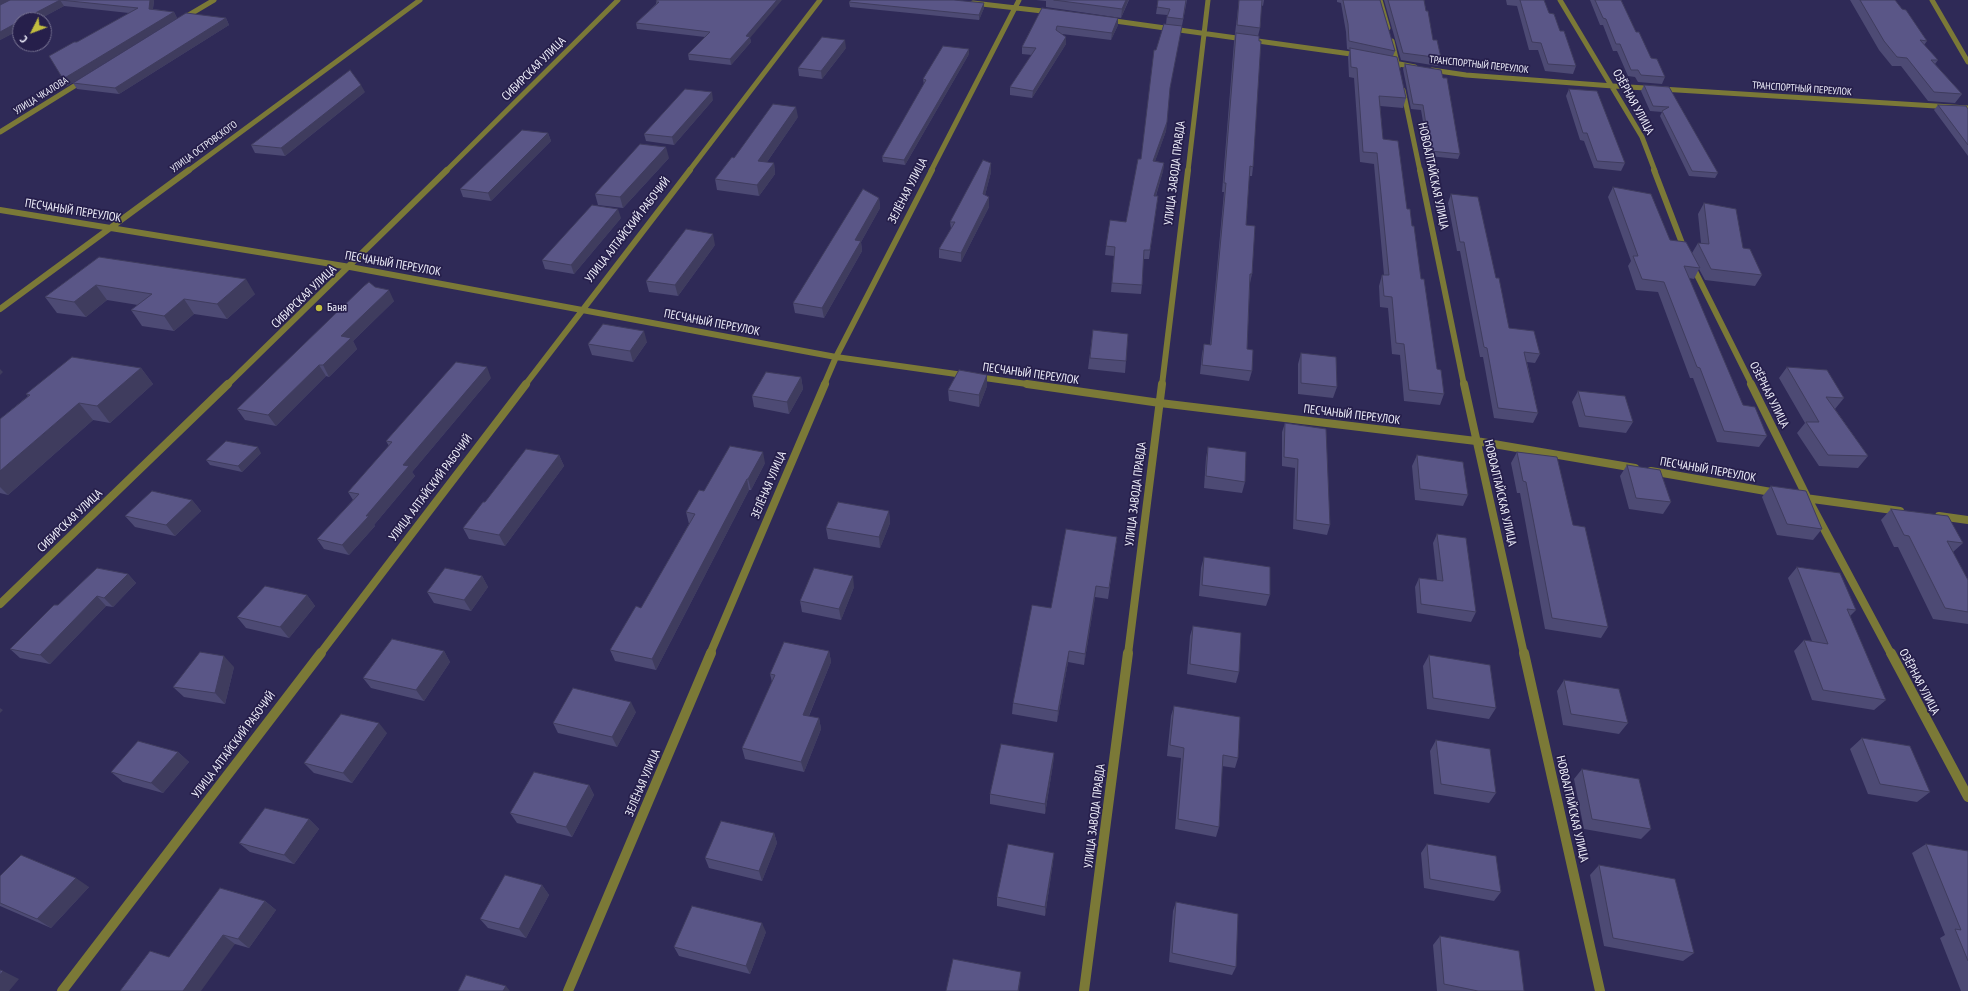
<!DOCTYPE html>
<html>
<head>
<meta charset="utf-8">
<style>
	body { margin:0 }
	#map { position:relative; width:1968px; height:991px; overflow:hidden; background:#2f2a57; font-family:"PT Sans Narrow",sans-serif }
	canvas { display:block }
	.north { position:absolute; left:12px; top:12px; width:40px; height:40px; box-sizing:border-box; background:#261f4b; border:1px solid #777392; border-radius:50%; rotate:228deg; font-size:11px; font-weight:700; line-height:16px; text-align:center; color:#f0f0fc }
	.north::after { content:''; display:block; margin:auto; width:14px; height:18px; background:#c2bd3f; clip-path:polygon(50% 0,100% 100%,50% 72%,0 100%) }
</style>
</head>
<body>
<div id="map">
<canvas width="1968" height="991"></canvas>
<div class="north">С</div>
</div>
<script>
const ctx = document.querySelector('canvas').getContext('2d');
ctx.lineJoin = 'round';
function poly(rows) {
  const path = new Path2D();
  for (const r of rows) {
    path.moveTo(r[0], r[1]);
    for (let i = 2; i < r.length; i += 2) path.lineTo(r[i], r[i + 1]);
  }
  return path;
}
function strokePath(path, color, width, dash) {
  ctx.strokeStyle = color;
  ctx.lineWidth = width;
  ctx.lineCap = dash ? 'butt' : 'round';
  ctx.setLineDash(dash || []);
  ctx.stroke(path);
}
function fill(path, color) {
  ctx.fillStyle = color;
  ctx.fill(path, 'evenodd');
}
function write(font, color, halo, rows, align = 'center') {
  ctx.font = font + ' "PT Sans Narrow",sans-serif';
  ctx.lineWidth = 3.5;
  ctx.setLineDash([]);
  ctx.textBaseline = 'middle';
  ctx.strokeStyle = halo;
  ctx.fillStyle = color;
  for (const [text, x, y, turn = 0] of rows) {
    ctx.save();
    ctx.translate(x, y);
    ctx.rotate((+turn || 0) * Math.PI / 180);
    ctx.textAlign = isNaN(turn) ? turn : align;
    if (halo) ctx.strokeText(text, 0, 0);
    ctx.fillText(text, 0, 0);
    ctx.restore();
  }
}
const minorFar3 = poly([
	[1380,0,1388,28],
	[1560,0,1642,137,1655,171],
	[1932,0,1968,62],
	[973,3,1051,12],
	[182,19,214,0],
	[1108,20,1358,55],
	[1392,41,1398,67],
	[1389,62,1415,67],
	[1432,70,1466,75,1613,86,1968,108],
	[1403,90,1420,171],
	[0,132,84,80],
	[188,171,420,0],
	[446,171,618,0],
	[689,171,820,0],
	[931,171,1019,0],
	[1188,171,1208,0]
]);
const minorFar2 = poly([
	[1420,170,1464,385],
	[1654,170,1685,251],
	[0,210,350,267,836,357,1034,385],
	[1692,265,1752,385],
	[0,309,189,170],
	[227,385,447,170],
	[525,385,690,170],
	[824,385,836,357,932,170],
	[1162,385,1188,170]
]);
const minorFar1 = poly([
	[1027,384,1160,403,1476,441,1635,468],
	[1464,384,1524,654],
	[1751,384,1808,499,1891,654],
	[1651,471,1777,493],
	[1798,497,1900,511],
	[1939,516,1968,520],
	[0,604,228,384],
	[320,654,526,384],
	[710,654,825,384],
	[1128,654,1162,384]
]);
const minor = poly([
	[1524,653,1600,991],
	[1891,653,1968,797],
	[62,991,321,653],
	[568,991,711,653],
	[1084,991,1128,653]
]);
const wall = poly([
	[10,0,154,0,153,9,174,12,177,18,67,86,63,79,77,42,129,13,64,6,0,40,0,5],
	[657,0,750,38,751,42,731,65,689,60,688,54,705,37,637,29,636,23,656,4,656,2],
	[1036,0,1129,0,1121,18,1046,7,1046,1],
	[1158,0,1187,0,1169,92,1166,131,1155,161,1164,163,1163,171,1156,196,1158,196,1149,259,1143,259,1142,285,1141,294,1111,292,1114,256,1105,255,1106,246,1126,222,1141,159,1156,50,1166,24,1167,15,1156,14],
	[1239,0,1264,0,1263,6,1261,5,1260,28,1258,36,1253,167,1252,176,1249,176,1246,225,1252,274,1250,283,1247,349,1252,371,1249,381,1200,374,1202,354,1204,344,1210,345,1224,192,1222,192,1234,42],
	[1337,0,1380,0,1395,51,1393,56,1406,98,1403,108,1380,106,1383,139,1412,226,1437,369,1444,394,1440,405,1404,401,1400,355,1392,354,1388,308,1380,307,1379,286,1382,275,1384,275,1374,164,1360,162,1354,78,1349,77,1348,57,1350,50,1347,49,1346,32,1341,3,1337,2],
	[1384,0,1424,0,1426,11,1433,40,1441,58,1438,66,1401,60],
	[1506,0,1544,0,1549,13,1560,31,1576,66,1573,74,1545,71,1538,50,1529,50,1517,6,1507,5],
	[1590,0,1621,0,1636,32,1651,58,1665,77,1662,84,1638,82,1635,77,1628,76,1617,51,1613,51,1603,25,1600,25],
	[1850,0,1895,0,1927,41,1924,45,1938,60,1935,64,1962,94,1955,103,1928,101,1901,66,1892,66,1879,50],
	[849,2,984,8,979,20,850,7],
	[1042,8,1118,25,1111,40,1062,34,1066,44,1032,98,1010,95,1010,87,1032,55,1022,54,1022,47],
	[226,18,229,25,119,94,77,89,73,83],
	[846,48,822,79,799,76,798,68],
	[969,54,905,165,883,162,882,157,924,85,923,79],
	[1405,64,1443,78,1460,154,1458,159,1429,156,1421,110,1411,109,1403,69],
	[1644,85,1669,87,1718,173,1715,178,1689,176,1660,116,1662,112,1650,111,1641,91],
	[1569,89,1625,163,1621,171,1594,168,1584,141,1580,140,1566,96],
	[365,92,285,156,255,153,251,145],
	[713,100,674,145,646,141,644,134],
	[1938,105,1968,109,1968,156,1934,110],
	[798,117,767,162,774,163,775,174,759,196,717,190,715,179,734,158],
	[548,133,551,141,491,201,463,197,460,189],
	[669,158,623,208,598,205,595,194],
	[991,163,991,172,985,195,989,207,961,262,939,258,939,249,951,229,950,222],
	[1613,187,1670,240,1692,253,1698,243,1701,243,1698,214,1704,203,1743,248,1762,275,1755,286,1705,280,1699,269,1694,279,1689,278,1743,405,1767,436,1759,447,1717,442,1693,378,1690,378,1658,292,1636,290,1628,266,1631,261,1608,197],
	[1451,194,1496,278,1509,328,1540,354,1535,363,1527,362,1538,413,1533,423,1494,418,1483,357,1480,357,1460,251,1457,251,1448,203],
	[879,198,880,208,861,242,862,251,824,318,795,313,793,303],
	[621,218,574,274,545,269,542,260],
	[715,245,678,296,649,292,646,281],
	[99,257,255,294,227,319,194,314,174,331,142,326,131,310,138,305,107,300,86,317,57,313,45,297],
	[375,287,394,301,353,341,357,349,329,377,326,376,276,426,245,420,237,409],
	[1093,330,1126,361,1125,373,1088,369],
	[647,342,633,362,592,355,588,344],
	[1301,353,1337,387,1333,398,1298,394,1298,364],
	[1787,367,1844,398,1835,409,1868,456,1858,468,1819,466,1797,433,1805,423,1779,378],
	[141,368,153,384,110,423,93,420,8,495,0,493,0,419,28,396,26,394],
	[801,377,803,389,789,414,754,407,752,396],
	[491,378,412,472,415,476,374,525,375,526,349,555,324,549,317,539,353,500,348,492,389,446,386,441],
	[987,386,979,407,949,401,948,390],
	[1578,391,1633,422,1626,433,1579,427,1572,402],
	[1285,423,1330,525,1327,535,1293,529,1295,468,1282,466,1282,432],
	[1208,447,1245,482,1242,493,1204,488,1206,458],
	[1517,452,1573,525,1608,627,1601,638,1545,629,1520,493,1517,493,1511,463],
	[261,453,242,472,210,465,206,460],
	[559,455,564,466,505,546,469,539,463,528,485,502],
	[1417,455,1468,495,1463,506,1415,500,1412,466],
	[765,463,751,490,749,490,656,670,615,661,610,650,641,608,689,524,686,512,704,491],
	[1627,465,1671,502,1663,514,1629,509,1620,476],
	[1771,486,1822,529,1813,540,1777,535,1762,497],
	[192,500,201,511,175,536,135,527,125,516],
	[1891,509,1963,543,1953,552,1968,580,1968,624,1933,619,1898,547,1894,547,1881,520],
	[889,511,890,523,880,548,828,539,826,528],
	[1437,534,1476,612,1471,622,1417,613,1415,587,1419,578,1437,580,1433,543],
	[1117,537,1108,599,1095,597,1084,665,1068,662,1057,722,1012,714,1013,703,1051,608],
	[1204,557,1270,595,1266,606,1199,596,1201,568],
	[1797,567,1856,610,1850,616,1886,700,1874,710,1812,700,1794,651,1804,640,1812,641,1788,578],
	[128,574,136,583,113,607,106,606,50,664,20,658,10,649,58,605],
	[482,576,488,587,471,611,434,603,427,592],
	[854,587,841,620,802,612,800,601],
	[307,595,315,606,289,638,246,628,237,617],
	[1193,626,1239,672,1236,683,1187,674,1190,636],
	[444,651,450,662,424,701,371,688,363,678],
	[829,651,831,662,809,716,819,718,821,729,804,772,745,759,742,748,772,682,770,674],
	[1429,655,1496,708,1489,719,1427,709,1423,666],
	[234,667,225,704,184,697,173,687],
	[1564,680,1628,723,1619,734,1563,725,1557,691],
	[1174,706,1238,758,1235,768,1222,766,1219,827,1216,837,1175,829,1181,758,1167,756,1171,716],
	[636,712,617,747,558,733,553,723],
	[387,733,352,783,314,773,304,763],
	[1862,738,1930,792,1917,802,1868,794,1850,749],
	[1436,740,1496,793,1489,803,1434,794,1430,751],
	[178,752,189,762,163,793,123,782,111,772],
	[1054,753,1053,764,1045,814,990,804,990,794],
	[1582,769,1651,829,1641,839,1584,829,1574,779],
	[589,785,594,795,572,837,517,823,510,813],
	[309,819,319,829,294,864,250,852,239,843],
	[774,833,777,843,762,881,709,868,705,858],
	[1427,844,1501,892,1494,901,1424,888,1421,853],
	[1926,844,1968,851,1968,991,1961,991,1940,938,1945,935,1912,853],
	[1053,862,1045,916,997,906,997,897],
	[1599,865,1694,953,1683,961,1604,946,1590,875],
	[0,876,89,887,51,928,0,906],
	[542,885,549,895,526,938,488,928,480,919],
	[265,901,276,910,249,948,235,944,169,957],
	[1176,902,1236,967,1232,975,1169,962,1173,911],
	[766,932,750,974,679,956,674,947],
	[1440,936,1524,991,1437,991,1433,945]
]);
const shadedWall = poly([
	[0,0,10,0,0,5],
	[60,0,64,6,38,20,22,20],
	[150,0,154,0,152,15,149,9],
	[777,0,782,0,750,38,751,42,731,65,730,59,746,36],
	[1126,0,1129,0,1128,1,1121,18,1122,9],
	[984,3,984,8,979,20,979,15],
	[174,12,177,18,67,86,63,79],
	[226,18,229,25,119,94,115,88],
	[1118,18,1118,25,1111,40,1112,33],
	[20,21,20,30,0,40,0,32],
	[1066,37,1066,44,1032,98,1033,91],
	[845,40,846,48,822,79,821,71],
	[969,49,969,54,905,165,904,160],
	[361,85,365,92,285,156,281,148],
	[712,92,713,100,674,145,672,137],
	[796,107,798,117,760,172,758,161],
	[1167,122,1166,131,1152,170,1153,161],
	[548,133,551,141,491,201,488,193],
	[666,147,669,158,623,208,620,197],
	[774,163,775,174,759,196,757,185],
	[991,163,991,172,983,203,983,194],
	[1164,163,1163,171,1153,205,1154,196],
	[989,197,989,207,961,262,961,253],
	[879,198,880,208,861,242,862,251,824,318,822,308,855,240],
	[618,209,621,218,574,274,571,265],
	[713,234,715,245,678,296,675,285],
	[246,279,255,294,227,319,217,304],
	[96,285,107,300,86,317,74,302],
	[389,290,394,301,353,341,357,349,329,377,323,365,341,336],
	[184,299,194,314,174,331,164,316],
	[644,331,647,342,633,362,630,351],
	[319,365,326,376,276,426,268,415],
	[487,367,491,378,412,472,415,476,374,525,375,526,349,555,342,545,403,465],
	[141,368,153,384,110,423,97,406],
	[0,369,3,372,0,375],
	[987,375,987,386,979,407,979,395],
	[801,377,803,389,789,414,787,402],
	[79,403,93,420,8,495,0,487,0,471],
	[258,447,261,453,242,472,238,466],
	[763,452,765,463,751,490,748,479],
	[559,455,564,466,505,546,499,535],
	[747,479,749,490,656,670,652,659],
	[192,500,201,511,175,536,166,525],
	[889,511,890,523,880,548,879,537],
	[128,574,136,583,113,607,104,598],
	[482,576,488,587,471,611,464,600],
	[853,576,854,587,841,620,839,609],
	[1096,586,1095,597,1084,665,1085,654],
	[307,595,315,606,289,638,280,627],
	[97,596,106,606,50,664,40,655],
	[444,651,450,662,424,701,416,690],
	[829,651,831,662,805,725,803,715],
	[1069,651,1068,662,1057,722,1058,711],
	[224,656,234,667,225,704,215,693],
	[631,702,636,712,617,747,612,737],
	[0,708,3,710,0,713],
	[819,718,821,729,804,772,801,762],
	[379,723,387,733,352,783,343,773],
	[178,752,189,762,163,793,151,783],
	[1054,753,1053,764,1045,814,1045,804],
	[589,785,594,795,572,837,566,827],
	[309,819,319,829,294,864,284,855],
	[774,833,777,843,762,881,759,871],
	[1054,853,1053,862,1045,916,1045,907],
	[76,878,89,887,51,928,37,919],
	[542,885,549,895,526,938,519,929],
	[265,901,276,910,249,948,238,939],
	[762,923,766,932,750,974,746,966],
	[223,935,235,944,201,991,183,991],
	[3,971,19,979,9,991,0,991,0,975],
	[1021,972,1019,991,1018,991],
	[506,986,510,991,503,991]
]);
const building = poly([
	[10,0,150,0,149,9,174,12,63,79,49,56,74,42,77,42,138,8,60,0,22,20,20,20,20,21,0,32,0,5,10,0],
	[657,0,777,0,746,36,750,37,730,59,688,54,710,32,636,23,659,2,656,2,657,0],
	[851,0,954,0,984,3,979,15,849,2,851,0],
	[1054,0,1126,0,1122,9,1054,0],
	[1158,0,1186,0,1183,19,1167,17,1170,9,1157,7,1158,0],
	[1239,0,1262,0,1260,28,1237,25,1239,0],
	[1343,0,1380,0,1395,51,1349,41,1348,24,1343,0],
	[1388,0,1424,0,1426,11,1428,11,1433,40,1437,40,1441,58,1403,53,1388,0],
	[1520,0,1544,0,1549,13,1554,14,1560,31,1564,31,1576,66,1548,64,1541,43,1532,42,1520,0],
	[1595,0,1621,0,1636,32,1639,32,1651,58,1657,59,1665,77,1641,75,1638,70,1631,70,1620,44,1616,44,1606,19,1603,18,1595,0],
	[1860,0,1895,0,1902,9,1906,10,1927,41,1920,40,1938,60,1931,60,1962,94,1934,92,1907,58,1897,57,1884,41,1860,0],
	[1042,8,1118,18,1112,33,1057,26,1056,30,1066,37,1033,91,1010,87,1036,48,1022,47,1042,8],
	[186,13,226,18,115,88,73,83,186,13],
	[1164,24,1182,26,1170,88,1167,122,1153,161,1164,163,1154,196,1158,196,1150,250,1144,250,1142,285,1112,283,1115,247,1106,246,1110,220,1126,222,1138,159,1141,159,1154,50,1156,50,1164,24],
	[1236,33,1259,36,1259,41,1261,41,1253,167,1250,166,1246,225,1255,226,1252,274,1250,274,1247,349,1253,350,1252,371,1202,365,1204,344,1211,345,1226,183,1224,183,1236,33],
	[822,37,845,40,821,71,798,68,822,37],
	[943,46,969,49,904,160,882,157,926,80,923,79,943,46],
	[1350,48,1397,57,1406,98,1379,96,1383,139,1398,141,1407,209,1410,209,1412,226,1414,226,1421,279,1424,279,1437,369,1441,370,1444,394,1409,390,1404,344,1396,343,1392,297,1384,296,1382,275,1389,275,1377,153,1363,152,1357,68,1351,67,1350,48],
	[1405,64,1441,70,1443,78,1447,78,1460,154,1430,151,1423,105,1413,104,1405,64],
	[350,70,361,85,281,148,251,145,350,70],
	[1644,85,1669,87,1718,173,1692,171,1662,111,1669,107,1653,106,1644,85],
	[685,89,712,92,672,137,644,134,685,89],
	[1569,89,1597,91,1625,163,1597,161,1587,133,1583,133,1569,89],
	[773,104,796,107,758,161,774,163,757,185,715,179,732,157,734,158,773,104],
	[1938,105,1966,106,1968,109,1968,145,1938,105],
	[522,130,548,133,488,193,460,189,522,130],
	[640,144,666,147,620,197,595,194,640,144],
	[983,160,991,163,983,194,989,197,961,253,939,249,955,222,950,222,983,160],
	[1613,187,1651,194,1670,240,1686,242,1700,268,1684,266,1743,405,1755,407,1767,436,1724,431,1700,368,1697,367,1664,282,1642,279,1633,256,1638,256,1613,187],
	[863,189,879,198,855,240,861,241,822,308,793,303,863,189],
	[1451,194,1478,197,1496,278,1499,278,1509,328,1534,331,1540,354,1524,352,1538,413,1498,408,1487,348,1484,347,1464,242,1460,242,1451,194],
	[1704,203,1736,209,1743,248,1750,249,1762,275,1711,269,1698,243,1709,244,1704,203],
	[592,205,618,209,571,265,542,260,592,205],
	[686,229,713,234,675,285,646,281,686,229],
	[99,257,246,279,217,304,184,299,164,316,131,310,152,294,96,285,74,302,45,297,99,257],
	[369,282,375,287,389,290,341,336,351,338,323,365,319,365,268,415,237,409,364,286,369,282],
	[603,324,644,331,630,351,588,344,603,324],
	[1093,330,1128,334,1126,361,1090,358,1093,330],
	[1301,353,1336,357,1337,387,1301,383,1301,353],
	[72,357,141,368,97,406,79,403,0,471,0,419,30,395,26,394,72,357],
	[456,362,487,367,403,465,409,466,366,516,369,516,342,545,317,539,359,494,348,492,392,442,386,441,456,362],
	[1787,367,1827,370,1844,398,1826,397,1868,456,1828,455,1806,422,1819,422,1787,367],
	[959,370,987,375,979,395,948,390,959,370],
	[766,372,801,377,787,402,752,396,766,372],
	[1578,391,1625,396,1633,422,1585,416,1578,391],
	[1285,423,1326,429,1330,525,1296,520,1298,459,1284,457,1285,423],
	[226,441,258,447,238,466,206,460,226,441],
	[730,446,763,452,748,479,747,479,652,659,610,650,636,606,641,608,695,514,686,512,699,490,704,491,730,446],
	[1208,447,1246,452,1245,482,1206,476,1208,447],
	[526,449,559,455,499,535,463,528,483,502,485,502,526,449],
	[1517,452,1557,457,1573,525,1585,527,1608,627,1552,618,1526,482,1523,481,1517,452],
	[1417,455,1463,462,1468,495,1420,489,1417,455],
	[1627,465,1660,470,1671,502,1636,498,1627,465],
	[1771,486,1806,491,1822,529,1787,524,1771,486],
	[152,491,192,500,166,525,125,516,152,491],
	[838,502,889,511,879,537,826,528,838,502],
	[1891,509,1948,516,1963,543,1947,541,1968,580,1968,612,1945,608,1909,536,1904,535,1891,509],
	[1066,529,1117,537,1109,588,1096,586,1085,654,1069,651,1058,711,1013,703,1032,605,1051,608,1066,529],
	[1437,534,1466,538,1476,612,1421,604,1419,578,1443,581,1437,534],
	[1204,557,1270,567,1270,595,1202,585,1204,557],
	[1797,567,1840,573,1856,610,1847,609,1886,700,1823,690,1804,640,1828,644,1797,567],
	[97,568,128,574,104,598,97,596,40,655,10,649,54,605,58,605,97,568],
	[445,568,482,576,464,600,427,592,445,568],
	[814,568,853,576,839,609,800,601,814,568],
	[265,586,307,595,280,627,237,617,265,586],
	[1193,626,1241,633,1239,672,1190,664,1193,626],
	[392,639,444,651,416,690,363,678,392,639],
	[784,642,829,651,803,715,819,718,801,762,742,748,775,675,770,674,784,642],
	[200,652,224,656,215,693,173,687,200,652],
	[1429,655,1490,665,1496,708,1433,698,1429,655],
	[1564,680,1619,689,1628,723,1571,714,1564,680],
	[573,688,631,702,612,737,553,723,573,688],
	[1174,706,1240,717,1238,758,1223,755,1219,827,1178,819,1184,748,1170,745,1174,706],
	[341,714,379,723,343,773,304,763,341,714],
	[1862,738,1910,746,1930,792,1880,784,1862,738],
	[1436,740,1490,749,1496,793,1441,784,1436,740],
	[138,741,178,752,151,783,111,772,138,741],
	[1001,744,1054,753,1045,804,990,794,1001,744],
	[1582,769,1639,779,1651,829,1592,819,1582,769],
	[534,772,589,785,566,827,510,813,534,772],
	[265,808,309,819,284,855,239,843,265,808],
	[721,821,774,833,759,871,705,858,721,821],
	[1008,844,1054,853,1045,907,997,897,1008,844],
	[1427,844,1496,856,1501,892,1430,879,1427,844],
	[1926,844,1968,851,1968,961,1955,929,1961,930,1926,844],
	[21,855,76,878,37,919,0,903,0,876,21,855],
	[1599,865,1675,879,1694,953,1613,938,1599,865],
	[505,875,542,885,519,929,480,919,505,875],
	[220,888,265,901,238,939,223,935,183,991,120,991,150,951,169,957,220,888],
	[1176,902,1238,914,1236,967,1172,953,1176,902],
	[692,906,762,923,746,966,674,947,692,906],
	[1440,936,1519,951,1524,991,1478,991,1444,984,1440,936],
	[953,959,1021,972,1018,991,946,991,953,959],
	[0,970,3,971,0,975,0,970],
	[466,975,506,986,503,991,458,991,466,975]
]);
const markers = [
	[319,308,4,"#c2bd3f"]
];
const farStreetnames = [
	["ТРАНСПОРТНЫЙ ПЕРЕУЛОК",1479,65,6],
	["ТРАНСПОРТНЫЙ ПЕРЕУЛОК",1802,89,4],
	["УЛИЦА ЧКАЛОВА",41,96,-32],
	["УЛИЦА ОСТРОВСКОГО",204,147,-36]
];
const streetNames = [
	["СИБИРСКАЯ УЛИЦА",534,69,-45],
	["ОЗЁРНАЯ УЛИЦА",1633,102,61],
	["УЛИЦА ЗАВОДА ПРАВДА",1175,173,-83],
	["НОВОАЛТАЙСКАЯ УЛИЦА",1433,176,78],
	["ЗЕЛЁНАЯ УЛИЦА",908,191,-63],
	["ПЕСЧАНЫЙ ПЕРЕУЛОК",73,211,9],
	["УЛИЦА АЛТАЙСКИЙ РАБОЧИЙ",628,230,-52],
	["ПЕСЧАНЫЙ ПЕРЕУЛОК",393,264,10],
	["СИБИРСКАЯ УЛИЦА",304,297,-44],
	["ПЕСЧАНЫЙ ПЕРЕУЛОК",712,323,11],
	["ПЕСЧАНЫЙ ПЕРЕУЛОК",1031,374,8],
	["ОЗЁРНАЯ УЛИЦА",1769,395,63],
	["ПЕСЧАНЫЙ ПЕРЕУЛОК",1352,415,7],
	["ПЕСЧАНЫЙ ПЕРЕУЛОК",1708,470,10],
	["ЗЕЛЁНАЯ УЛИЦА",769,485,-67],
	["УЛИЦА АЛТАЙСКИЙ РАБОЧИЙ",431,488,-53],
	["НОВОАЛТАЙСКАЯ УЛИЦА",1500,493,77],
	["УЛИЦА ЗАВОДА ПРАВДА",1136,494,-83],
	["СИБИРСКАЯ УЛИЦА",70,521,-44],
	["ОЗЁРНАЯ УЛИЦА",1919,682,62],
	["УЛИЦА АЛТАЙСКИЙ РАБОЧИЙ",234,745,-53],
	["ЗЕЛЁНАЯ УЛИЦА",643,783,-67],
	["НОВОАЛТАЙСКАЯ УЛИЦА",1572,809,77],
	["УЛИЦА ЗАВОДА ПРАВДА",1095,816,-83]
];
const poiNames = [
	["Баня",327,308]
];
strokePath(minorFar3, '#7b7937', 5);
strokePath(minorFar2, '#7b7937', 6);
strokePath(minorFar1, '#7b7937', 8);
strokePath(minor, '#7b7937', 10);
fill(wall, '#4d4a74');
fill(shadedWall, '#3f3c5e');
fill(building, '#5a5687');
strokePath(building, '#3f3c5e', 1);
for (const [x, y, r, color] of markers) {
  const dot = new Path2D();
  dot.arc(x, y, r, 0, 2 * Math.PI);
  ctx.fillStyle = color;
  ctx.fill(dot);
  strokePath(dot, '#261f4b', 1.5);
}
write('10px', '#f0f0fc', '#261f4b', farStreetnames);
write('12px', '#f0f0fc', '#261f4b', streetNames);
write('12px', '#f0f0fc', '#261f4b', poiNames, 'left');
</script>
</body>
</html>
